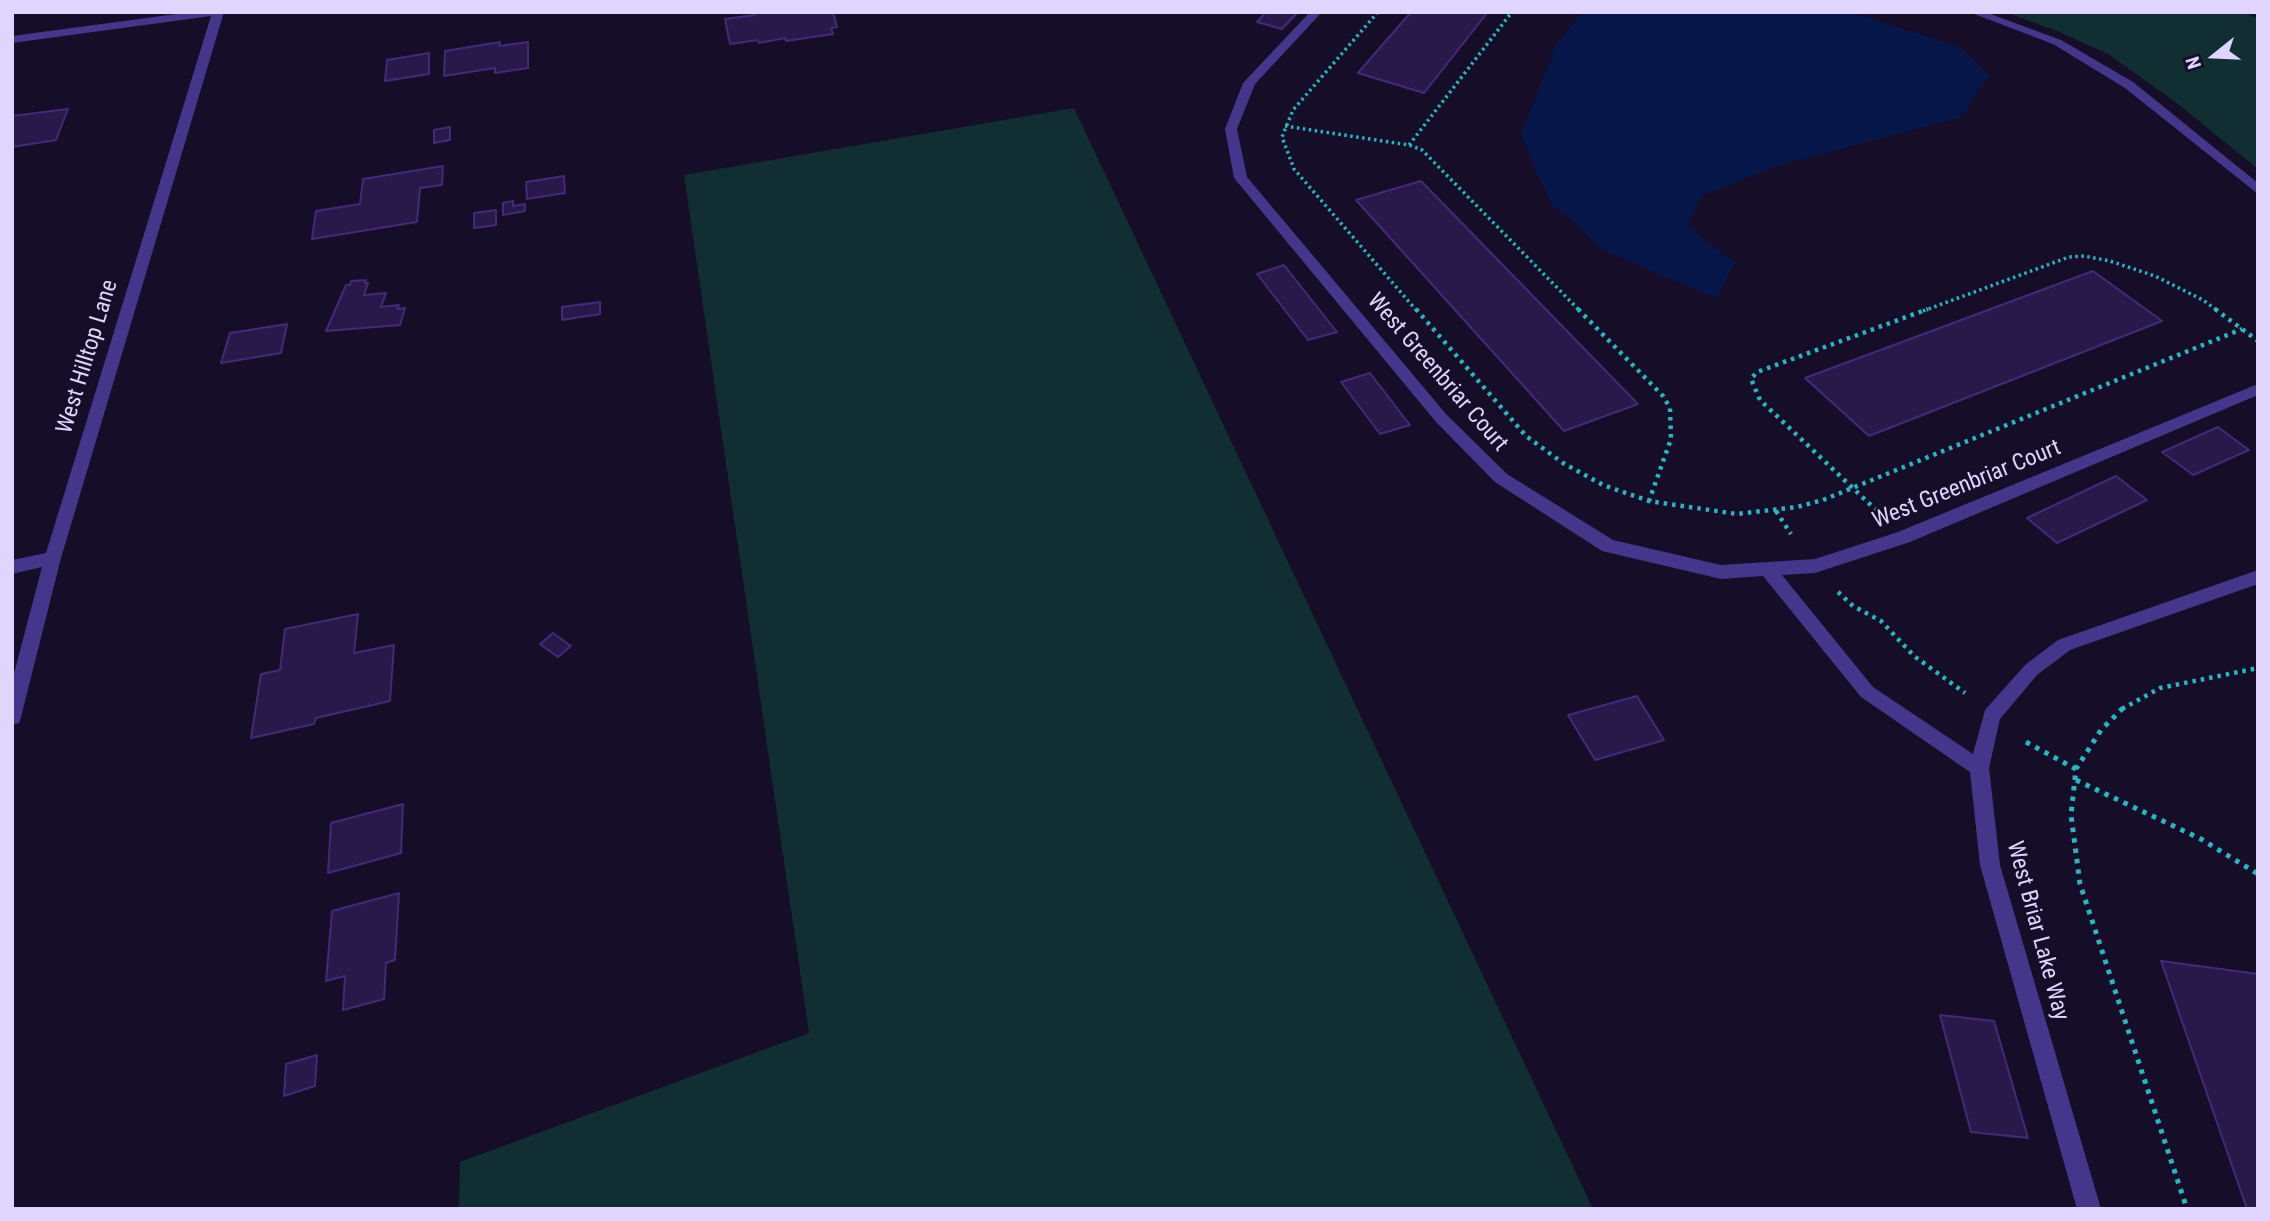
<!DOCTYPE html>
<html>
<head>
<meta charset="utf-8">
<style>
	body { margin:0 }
	#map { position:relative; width:2270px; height:1221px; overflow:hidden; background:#160e28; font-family:"Roboto Condensed",sans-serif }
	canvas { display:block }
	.frame { position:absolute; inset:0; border:14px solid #dfd5ff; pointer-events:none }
	.north { position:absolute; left:2179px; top:21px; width:70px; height:70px; -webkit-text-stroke:5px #160e28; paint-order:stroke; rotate:252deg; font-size:19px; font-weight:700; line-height:28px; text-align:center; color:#dfd5ff }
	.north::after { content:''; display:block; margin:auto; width:24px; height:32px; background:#dfd5ff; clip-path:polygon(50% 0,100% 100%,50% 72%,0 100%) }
</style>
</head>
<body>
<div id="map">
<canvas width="2270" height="1221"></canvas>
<div class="frame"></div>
<div class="north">N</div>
</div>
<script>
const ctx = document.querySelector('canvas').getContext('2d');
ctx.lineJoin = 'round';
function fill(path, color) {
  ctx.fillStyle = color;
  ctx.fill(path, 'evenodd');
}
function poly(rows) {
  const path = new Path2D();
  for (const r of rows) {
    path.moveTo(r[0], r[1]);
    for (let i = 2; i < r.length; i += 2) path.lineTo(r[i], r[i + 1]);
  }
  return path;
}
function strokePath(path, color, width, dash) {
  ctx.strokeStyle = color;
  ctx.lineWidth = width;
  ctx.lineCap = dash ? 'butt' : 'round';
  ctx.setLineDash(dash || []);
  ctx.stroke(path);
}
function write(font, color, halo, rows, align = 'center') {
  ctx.font = font + ' "Roboto Condensed",sans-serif';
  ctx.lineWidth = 5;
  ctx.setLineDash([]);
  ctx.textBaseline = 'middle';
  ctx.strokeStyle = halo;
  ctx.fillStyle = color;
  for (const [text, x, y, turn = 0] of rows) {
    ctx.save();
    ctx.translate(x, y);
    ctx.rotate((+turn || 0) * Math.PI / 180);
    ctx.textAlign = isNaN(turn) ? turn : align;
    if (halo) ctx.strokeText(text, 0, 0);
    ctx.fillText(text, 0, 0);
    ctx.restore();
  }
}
const green = poly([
	[2005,12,2240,12,2258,18,2258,169,2178,104,2108,54,2057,31],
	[1074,108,1593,1209,459,1209,460,1162,809,1033,684,175]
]);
const water = poly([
	[1583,12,1851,12,1962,48,1989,75,1960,118,1779,165,1702,196,1687,226,1735,263,1716,298,1605,251,1550,202,1521,134,1557,43]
]);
const building = poly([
	[754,12,833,12,837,27,831,28,833,34,786,41,785,38,759,43,758,40,730,44,725,19,755,15,754,12],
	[1266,12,1298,12,1282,29,1257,22,1266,12],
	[1411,12,1488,12,1424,93,1358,73,1411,12],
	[500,42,499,46,528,42,528,68,495,73,495,68,444,76,445,51,500,42],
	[429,53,429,74,385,81,387,60,429,53],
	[68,109,56,140,12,147,12,116,68,109],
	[450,127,450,140,434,143,434,130,450,127],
	[443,166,442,185,420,188,417,222,312,239,316,211,360,204,363,179,443,166],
	[564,176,565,193,527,199,526,182,564,176],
	[1421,181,1638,404,1564,431,1356,200,1421,181],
	[513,201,513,206,525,204,525,211,503,215,503,203,513,201],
	[496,210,496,225,474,228,474,213,496,210],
	[1284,265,1337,332,1308,340,1257,274,1284,265],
	[2093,271,2162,321,1869,436,1805,378,2093,271],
	[366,280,365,283,368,283,364,295,386,293,381,307,399,305,397,309,405,308,400,325,326,331,346,285,350,285,351,281,366,280],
	[600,302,600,314,562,320,562,307,600,302],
	[287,324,281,353,221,363,230,333,287,324],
	[1370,373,1410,425,1380,434,1341,382,1370,373],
	[2218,427,2249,450,2193,475,2162,452,2218,427],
	[2116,476,2147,500,2057,543,2027,518,2116,476],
	[358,614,354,653,394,645,390,701,316,718,314,724,251,738,261,674,280,670,285,629,358,614],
	[553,633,571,646,558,657,540,644,553,633],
	[1637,696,1664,740,1595,760,1568,715,1637,696],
	[403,804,401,853,328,873,331,823,403,804],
	[399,893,395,960,386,963,384,999,343,1010,345,976,326,981,332,911,399,893],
	[2161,961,2258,974,2258,1209,2247,1209,2161,961],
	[1940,1015,1994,1021,2028,1138,1971,1132,1940,1015],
	[317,1055,315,1086,284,1096,286,1064,317,1055]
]);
const pathFar2 = poly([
	[1378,12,1293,110,1282,137,1294,169,1417,311],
	[1285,126,1409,145,1422,150,1580,311],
	[1409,145,1512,12],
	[1923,311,2069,257,2084,256,2110,261,2155,276,2203,300,2218,311]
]);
const pathFar1 = poly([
	[1416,309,1526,436,1563,463,1603,485,1649,501,1737,514,1797,507,1823,500,2242,329],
	[1578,309,1663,396,1670,408,1671,439,1649,501],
	[2215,309,2258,341],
	[1776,511,1791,534],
	[1877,511,1760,400,1751,379,1757,372,1928,309],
	[1838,592,1853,606,1881,621,1914,656,1965,693],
	[2122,709,2160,688,2258,668]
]);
const path = poly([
	[2123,708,2101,730,2076,769,2071,815,2080,884,2187,1209],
	[2026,742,2076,769],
	[2076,780,2201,839,2258,874]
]);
const service = poly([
	[1310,12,1322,12,1255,84,1237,129,1247,177,1446,414,1507,474,1613,540,1721,565,1815,559,1898,532,2258,384,2258,395,1910,542,1815,573,1782,575,1873,687,1973,754,1985,710,2025,665,2058,640,2258,570,2258,584,2070,650,2037,675,2000,719,1989,768,2000,865,2101,1209,2077,1209,1980,865,1970,772,1861,697,1763,576,1721,579,1602,551,1495,482,1436,422,1234,178,1225,129,1243,83,1310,12]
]);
const minor = poly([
	[191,12,224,12,61,558,21,717,19,723,12,725,12,681,42,567,12,574,12,560,46,553,211,16,12,43,12,36,191,12],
	[1969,12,1985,12,2061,40,2133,82,2258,183,2258,194,2125,88,2053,44,1969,12]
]);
const streetNames = [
	["West Hilltop Lane",88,357,-73],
	["West Greenbriar Court",1437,373,49],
	["West Greenbriar Court",1967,485,-22],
	["West Briar Lake Way",2037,931,75]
];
fill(green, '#112f32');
fill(water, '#071648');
fill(building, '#29194a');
strokePath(building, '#432978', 2);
strokePath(pathFar2, '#28b6c0', 3.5, [2.5, 3.5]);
strokePath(pathFar1, '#28b6c0', 4.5, [3.5, 5]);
strokePath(path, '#28b6c0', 5, [4.5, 6]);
fill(service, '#44368a');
fill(minor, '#44368a');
write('23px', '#dfd5ff', '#160e28', streetNames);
</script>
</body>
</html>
